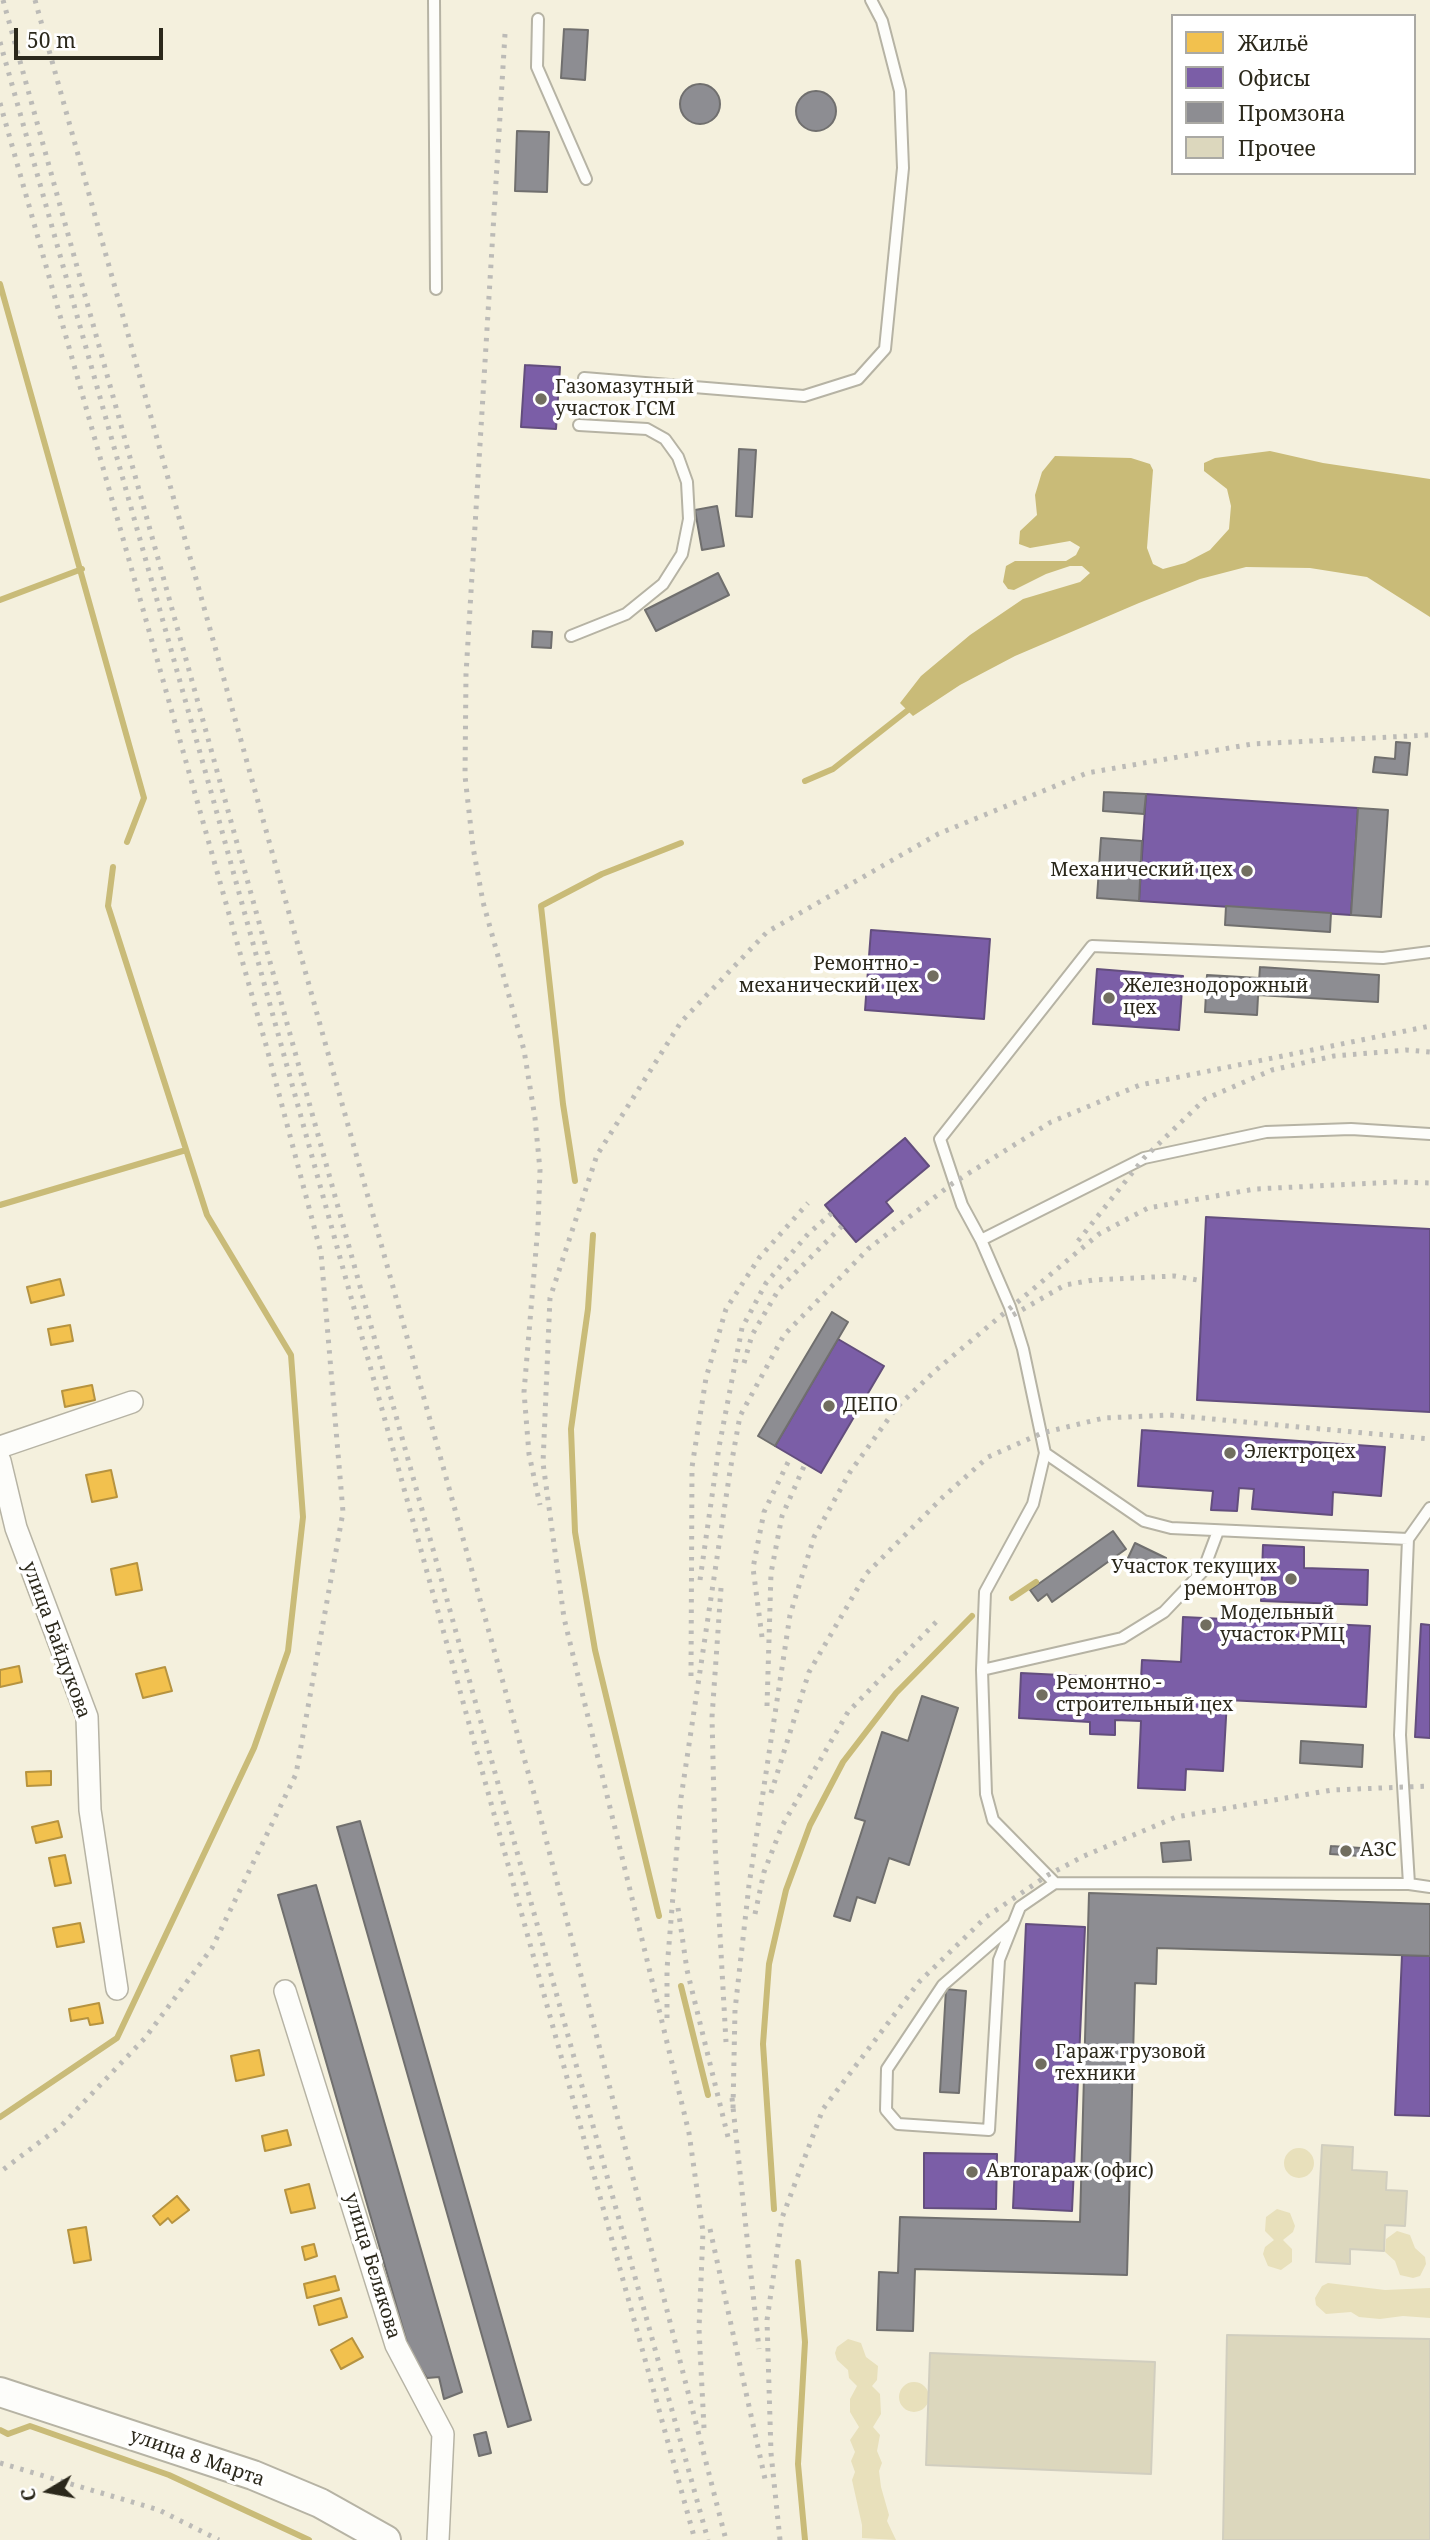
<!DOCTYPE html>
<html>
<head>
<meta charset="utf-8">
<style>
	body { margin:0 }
	#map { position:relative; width:1430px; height:2540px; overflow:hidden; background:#f4f0dd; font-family:"Noto Serif",serif }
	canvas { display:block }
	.legend { position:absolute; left:1171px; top:14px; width:245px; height:161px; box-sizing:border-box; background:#fff; border:2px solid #aaa9a4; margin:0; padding:9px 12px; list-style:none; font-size:21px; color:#2b281b }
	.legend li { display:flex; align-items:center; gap:14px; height:35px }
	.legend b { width:35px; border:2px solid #aaa9a4 }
	.north { position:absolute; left:14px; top:2456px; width:70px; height:70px; -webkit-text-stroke:5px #fff; paint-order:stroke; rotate:260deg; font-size:19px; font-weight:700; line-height:28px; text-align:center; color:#2b281b }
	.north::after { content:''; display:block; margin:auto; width:24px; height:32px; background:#2b281b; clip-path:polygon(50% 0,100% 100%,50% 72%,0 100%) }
	.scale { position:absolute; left:14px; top:28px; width:149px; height:32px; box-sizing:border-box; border:4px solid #2b281b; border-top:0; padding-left:9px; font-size:21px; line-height:24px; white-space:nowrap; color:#2b281b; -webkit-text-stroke:5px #fff; paint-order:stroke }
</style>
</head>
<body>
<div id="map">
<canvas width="1430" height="2540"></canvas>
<ul class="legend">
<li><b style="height:19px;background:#f2c14e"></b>Жильё</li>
<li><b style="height:19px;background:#7b5ea7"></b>Офисы</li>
<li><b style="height:19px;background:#8d8d92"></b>Промзона</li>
<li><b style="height:19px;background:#dcd7bd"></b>Прочее</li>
</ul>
<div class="north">С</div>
<div class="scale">50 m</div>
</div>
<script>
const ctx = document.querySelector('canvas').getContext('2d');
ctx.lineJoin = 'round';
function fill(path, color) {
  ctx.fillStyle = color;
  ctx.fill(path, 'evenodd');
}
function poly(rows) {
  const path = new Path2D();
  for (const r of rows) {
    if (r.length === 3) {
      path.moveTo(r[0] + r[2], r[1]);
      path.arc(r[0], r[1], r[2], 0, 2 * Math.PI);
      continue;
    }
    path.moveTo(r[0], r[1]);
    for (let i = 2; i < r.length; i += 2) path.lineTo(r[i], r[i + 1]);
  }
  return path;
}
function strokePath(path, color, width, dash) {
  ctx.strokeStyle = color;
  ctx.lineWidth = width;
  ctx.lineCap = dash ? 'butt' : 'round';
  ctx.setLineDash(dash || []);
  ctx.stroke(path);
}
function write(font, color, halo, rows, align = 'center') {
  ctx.font = font + ' "Noto Serif",serif';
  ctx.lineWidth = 7;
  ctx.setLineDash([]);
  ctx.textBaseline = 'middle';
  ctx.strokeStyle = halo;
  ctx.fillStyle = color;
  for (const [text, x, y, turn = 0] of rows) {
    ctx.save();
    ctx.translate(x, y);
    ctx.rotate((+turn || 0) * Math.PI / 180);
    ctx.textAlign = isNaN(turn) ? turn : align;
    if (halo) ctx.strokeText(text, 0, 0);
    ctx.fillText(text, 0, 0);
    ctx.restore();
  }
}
const green = poly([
	[1299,2163,15],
	[1277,2209,1290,2213,1295,2226,1293,2232,1283,2240,1292,2249,1292,2262,1281,2270,1268,2266,1263,2254,1265,2247,1274,2240,1265,2231,1266,2217],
	[1397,2231,1410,2235,1415,2248,1425,2257,1426,2264,1420,2276,1413,2278,1400,2275,1395,2261,1385,2252,1386,2239],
	[1328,2283,1385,2290,1430,2288,1430,2318,1403,2316,1380,2319,1359,2317,1351,2312,1326,2314,1316,2305,1315,2298,1322,2286],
	[848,2339,861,2343,866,2357,878,2366,877,2380,872,2386,880,2394,881,2414,873,2427,880,2435,877,2451,882,2463,879,2471,881,2487,889,2515,887,2521,896,2540,862,2538,862,2525,852,2480,855,2472,851,2461,855,2452,850,2440,859,2427,850,2412,850,2399,857,2386,849,2378,848,2370,837,2360,835,2353,837,2347],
	[914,2397,15]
]);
const water = poly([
	[1270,451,1323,463,1430,479,1430,617,1367,577,1310,568,1246,567,1200,579,1139,603,1015,656,960,685,913,716,900,703,921,676,970,635,1023,599,1080,582,1090,573,1082,566,1070,566,1046,574,1014,590,1008,589,1003,582,1006,566,1015,561,1066,561,1076,555,1080,547,1070,541,1030,548,1019,544,1020,531,1037,515,1035,495,1042,472,1055,456,1131,458,1150,464,1153,470,1147,548,1153,564,1163,569,1185,563,1210,550,1229,529,1231,506,1227,489,1204,471,1204,463,1215,458]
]);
const homes = poly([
	[60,1279,64,1295,31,1303,27,1287,60,1279],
	[70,1325,73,1341,51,1345,48,1329,70,1325],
	[92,1385,95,1400,65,1407,62,1391,92,1385],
	[111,1470,117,1497,92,1502,86,1475,111,1470],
	[137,1563,142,1590,116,1595,111,1569,137,1563],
	[19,1666,22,1682,0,1687,0,1670,19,1666],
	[165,1667,172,1691,143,1698,136,1674,165,1667],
	[51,1771,51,1785,27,1786,26,1772,51,1771],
	[58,1821,62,1837,36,1843,32,1827,58,1821],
	[65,1855,71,1883,55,1886,49,1858,65,1855],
	[80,1923,84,1942,57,1947,53,1928,80,1923],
	[99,2003,103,2023,90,2025,88,2018,71,2021,69,2009,99,2003],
	[259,2050,264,2075,236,2081,231,2056,259,2050],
	[287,2130,291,2145,265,2151,262,2136,287,2130],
	[309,2184,315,2208,291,2213,285,2190,309,2184],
	[177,2196,189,2210,172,2223,168,2218,160,2225,153,2216,177,2196],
	[86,2227,91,2260,74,2263,68,2230,86,2227],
	[314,2244,317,2256,305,2260,302,2247,314,2244],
	[335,2276,339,2290,307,2298,304,2284,335,2276],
	[341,2298,347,2317,319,2325,314,2306,341,2298],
	[352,2338,363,2357,341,2369,331,2350,352,2338]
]);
const offices = poly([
	[525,365,560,367,556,429,521,427,525,365],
	[1146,794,1358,808,1351,915,1139,901,1146,794],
	[871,930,990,939,984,1019,865,1010,871,930],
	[1097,969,1183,976,1179,1030,1093,1024,1097,969],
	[905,1138,929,1166,886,1202,893,1211,856,1242,825,1205,905,1138],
	[1206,1217,1430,1229,1430,1412,1197,1400,1206,1217],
	[838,1339,884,1366,821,1473,775,1446,838,1339],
	[1142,1430,1385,1447,1381,1496,1333,1492,1332,1515,1252,1509,1254,1489,1239,1488,1237,1511,1211,1510,1213,1491,1138,1486,1142,1430],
	[1263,1545,1304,1547,1304,1568,1368,1570,1367,1605,1261,1601,1263,1545],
	[1183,1617,1370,1626,1366,1707,1227,1700,1223,1771,1186,1769,1185,1790,1138,1788,1141,1721,1115,1720,1115,1735,1090,1734,1090,1722,1019,1718,1021,1673,1141,1679,1142,1660,1181,1662,1183,1617],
	[1421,1624,1430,1625,1430,1738,1415,1737,1421,1624],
	[1026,1924,1085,1927,1072,2211,1013,2208,1026,1924],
	[1402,1955,1430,1956,1430,2116,1395,2115,1402,1955],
	[924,2153,997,2154,996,2209,924,2208,924,2153]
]);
const industry = poly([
	[564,29,588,30,585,80,561,78,564,29],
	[700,104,20],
	[816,111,20],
	[517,131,549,132,547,192,515,191,517,131],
	[739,449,756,450,752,517,736,516,739,449],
	[717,506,724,546,702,550,695,510,717,506],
	[718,573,729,595,656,631,645,610,718,573],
	[533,631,552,632,551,648,532,647,533,631],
	[1396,742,1410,743,1407,775,1373,772,1375,757,1395,759,1396,742],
	[1104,792,1146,794,1144,814,1103,811,1104,792],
	[1358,808,1388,810,1381,917,1351,915,1358,808],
	[1101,838,1142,841,1139,901,1097,898,1101,838],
	[1226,906,1331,913,1330,932,1225,925,1226,906],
	[1260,967,1379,975,1378,1002,1258,995,1260,967],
	[1207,975,1259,978,1257,1015,1205,1012,1207,975],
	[832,1312,848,1322,775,1446,758,1436,832,1312],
	[1113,1531,1126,1549,1052,1602,1047,1594,1038,1601,1030,1590,1113,1531],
	[1135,1543,1166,1558,1159,1572,1128,1558,1135,1543],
	[922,1696,958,1708,909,1865,889,1858,875,1903,857,1897,850,1921,834,1916,865,1821,855,1818,882,1732,908,1741,922,1696],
	[1301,1741,1363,1745,1362,1767,1300,1763,1301,1741],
	[360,1821,531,2420,508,2427,337,1827,360,1821],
	[1189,1841,1191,1860,1163,1862,1161,1843,1189,1841],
	[1331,1846,1361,1848,1361,1856,1330,1854,1331,1846],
	[316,1885,462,2392,444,2399,439,2377,427,2378,410,2353,278,1895,316,1885],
	[1089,1893,1430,1904,1430,1956,1157,1948,1156,1984,1135,1983,1127,2275,915,2269,913,2331,877,2330,879,2272,898,2273,900,2217,1080,2222,1089,1893],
	[946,1989,966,1991,959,2093,940,2092,946,1989],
	[486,2432,491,2453,479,2456,474,2435,486,2432]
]);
const stream = poly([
	[0,284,144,798,127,842],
	[0,600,82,569],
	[805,781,833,769,908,710],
	[575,1181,563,1104,541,906,602,874,681,843],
	[0,1205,186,1150],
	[593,1235,588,1309,571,1429,575,1532,595,1650,659,1916],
	[1012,1598,1036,1582],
	[681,1986,708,2095],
	[0,2117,117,2038,254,1748,288,1651,303,1517,291,1355,207,1215,108,906,113,867],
	[774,2209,763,2044,769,1964,786,1890,810,1825,843,1762,896,1693,972,1616],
	[798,2262,805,2342,798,2464,805,2540],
	[0,2430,8,2434,30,2426,169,2475,309,2540]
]);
const building = poly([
	[1322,2145,1353,2147,1352,2170,1387,2172,1386,2190,1407,2191,1405,2226,1385,2225,1384,2251,1350,2249,1350,2264,1316,2262,1322,2145],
	[1227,2335,1430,2339,1430,2540,1223,2540,1227,2335],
	[930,2353,1155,2362,1151,2474,926,2465,930,2353]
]);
const lane = poly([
	[434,0,436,289],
	[538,19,537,67,586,179],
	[584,378,804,396,858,379,885,349,903,168,900,91,882,21,871,0],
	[571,636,626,614,663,584,682,554,689,519,687,482,678,457,665,439,647,429,579,425],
	[1430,952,1383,958,1092,946,940,1139,962,1205,981,1240,1010,1307,1023,1349,1045,1453,1033,1504,985,1592,982,1670,986,1794,993,1820,1055,1883,1409,1884,1430,1887],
	[981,1240,1144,1158,1266,1132,1351,1129,1430,1134],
	[1045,1453,1144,1521,1171,1528,1408,1539],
	[982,1670,1122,1638,1164,1612,1203,1571,1218,1531],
	[1409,1884,1400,1735,1408,1539,1430,1508],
	[1012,1925,943,1985,887,2069,886,2110,898,2124,989,2130,999,1960,1020,1907,1055,1883]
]);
const street = poly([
	[0,1447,132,1402],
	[0,1461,16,1528,87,1717,90,1810,117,1989],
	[285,1991,396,2345,443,2434,438,2540]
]);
const secondary = poly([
	[0,2392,253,2475,320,2503,386,2540]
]);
const rail = poly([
	[3,0,708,2540],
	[35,0,538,1808,726,2540],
	[505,34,466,674,465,776,473,847,483,902,524,1050,535,1118,540,1170,538,1226,524,1392,529,1454,540,1505],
	[0,42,215,806,695,2540],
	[0,103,266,1045,321,1253,343,1512,296,1774,212,1948,145,2038,61,2126,0,2172],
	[1078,1241,1144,1158,1205,1099,1272,1070,1334,1056,1406,1050,1430,1052],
	[1013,1315,1065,1285,1093,1280,1174,1276,1203,1281],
	[744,1363,752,1335,779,1289,842,1226],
	[700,1580,719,1447,742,1328,766,1283,808,1234,832,1213],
	[721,1588,712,1717,715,1845,726,2042],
	[762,1637,753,1568,764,1512,791,1456],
	[691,1676,692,1467,706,1378,726,1309,759,1258,808,1203],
	[767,1706,771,1573,782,1516,805,1464],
	[771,1793,809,1672,866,1574,943,1497,988,1457,1042,1433,1104,1418,1169,1415,1430,1439],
	[678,1908,687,1970,728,2137],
	[755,1914,764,1872,782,1826,848,1712,940,1618],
	[667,2018,667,1969,681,1798,730,1471,740,1416,784,1335,868,1249,953,1183,1051,1122,1140,1085,1430,1026],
	[732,2098,759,2349],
	[733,2108,735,2010,749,1885,790,1615,814,1537,850,1472,897,1407,936,1370,1099,1234,1148,1208,1255,1189,1396,1182,1430,1183],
	[710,2229,765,2479],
	[704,2428,699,2329,703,2232,689,2133,564,1618,543,1463,550,1298,597,1155,681,1022,767,932,938,834,1087,773,1252,744,1430,735],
	[0,2463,159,2510,219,2540],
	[780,2540,771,2453,767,2320,782,2218,823,2109,919,1982,986,1917,1048,1875,1084,1856,1176,1817,1332,1790,1430,1786]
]);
const markers = [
	[541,399,7,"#716e5f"],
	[1247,871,7,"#716e5f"],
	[933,976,7,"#716e5f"],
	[1109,998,7,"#716e5f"],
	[829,1406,7,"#716e5f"],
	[1230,1453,7,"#716e5f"],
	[1291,1579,7,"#716e5f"],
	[1206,1625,7,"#716e5f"],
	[1042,1695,7,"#716e5f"],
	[1346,1851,7,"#716e5f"],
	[1041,2064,7,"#716e5f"],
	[972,2172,7,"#716e5f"]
];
const poiNames = [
	["Газомазутный",555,388],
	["участок ГСМ",555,410],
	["Механический цех",1233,871,"right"],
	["Ремонтно -",919,965,"right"],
	["механический цех",919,987,"right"],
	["Железнодорожный",1123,987],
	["цех",1123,1009],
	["ДЕПО",843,1406],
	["Электроцех",1244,1453],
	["Участок текущих",1277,1568,"right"],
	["ремонтов",1277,1590,"right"],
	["Модельный",1220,1614],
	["участок РМЦ",1220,1636],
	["Ремонтно -",1056,1684],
	["строительный цех",1056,1706],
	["АЗС",1360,1851],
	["Гараж грузовой",1055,2053],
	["техники",1055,2075],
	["Автогараж (офис)",986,2172]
];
const streetNames = [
	["улица Байдукова",56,1640,70],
	["улица Белякова",372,2266,73],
	["улица 8 Марта",197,2458,19]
];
fill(green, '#e8e0bb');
fill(water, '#c9bb78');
fill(homes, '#f2c14e');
strokePath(homes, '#b6933f', 2);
fill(offices, '#7b5ea7');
strokePath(offices, '#634e7d', 2);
fill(industry, '#8d8d92');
strokePath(industry, '#706f6e', 2);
strokePath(stream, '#c9bb78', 6);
fill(building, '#dcd7bd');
strokePath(building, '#d1cebf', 2);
strokePath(lane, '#b6b3a4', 14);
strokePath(street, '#b6b3a4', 24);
strokePath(secondary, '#b6b3a4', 32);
strokePath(lane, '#fdfdfa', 10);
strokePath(street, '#fdfdfa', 21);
strokePath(secondary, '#fdfdfa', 28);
strokePath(rail, '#bcbbb7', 5, [3.5, 7]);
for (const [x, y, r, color] of markers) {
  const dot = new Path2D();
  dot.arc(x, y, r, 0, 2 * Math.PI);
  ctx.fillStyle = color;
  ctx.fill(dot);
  strokePath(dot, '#fff', 2.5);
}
write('19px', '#2b281b', '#fff', poiNames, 'left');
write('19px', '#2b281b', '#fff', streetNames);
</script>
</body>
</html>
